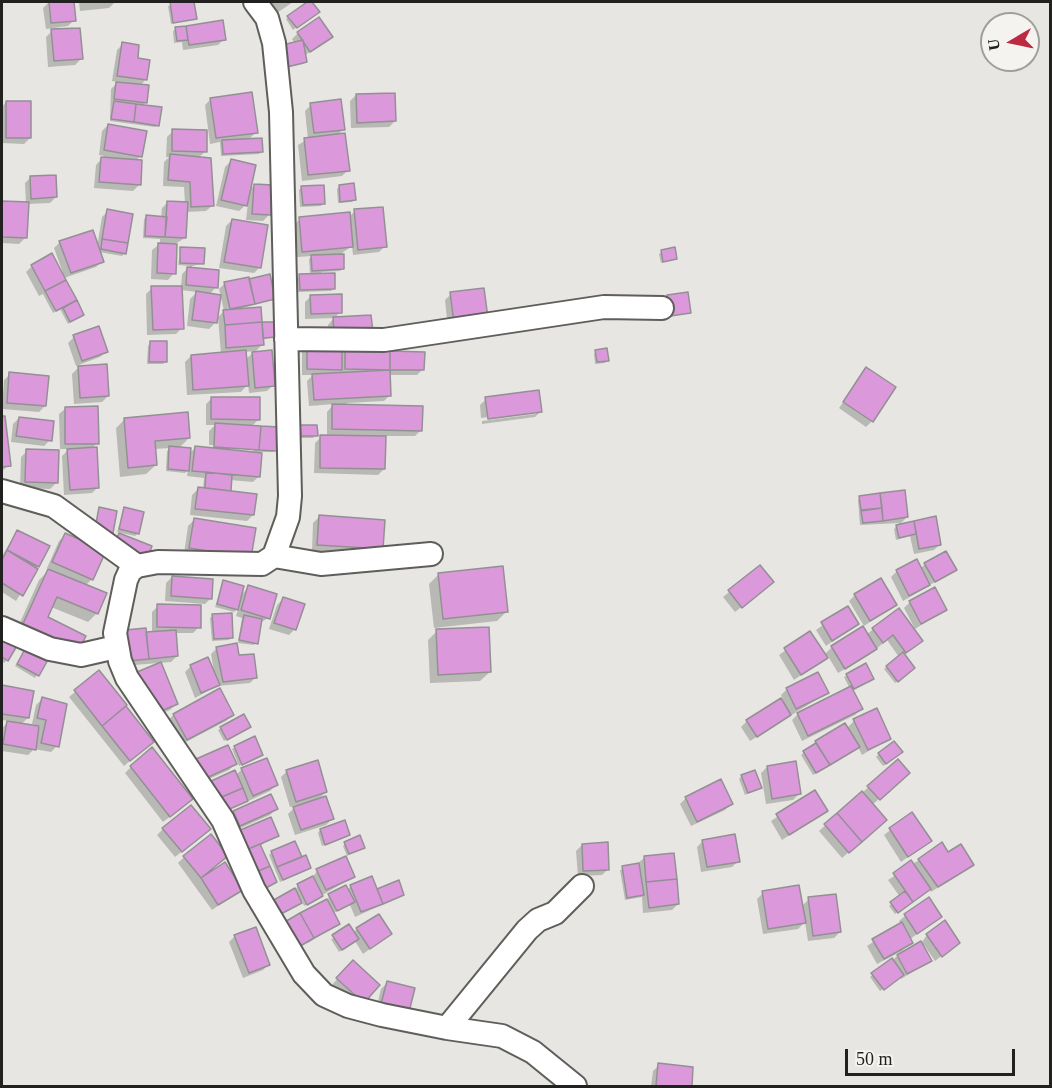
<!DOCTYPE html>
<html>
<head>
<meta charset="utf-8">
<style>
	body { margin:0 }
	#map { position:relative; width:1052px; height:1088px; overflow:hidden; background:#e7e6e2; font-family:"Times New Roman",serif }
	canvas { display:block }
	.frame { position:absolute; inset:0; border:3px solid #21211f; pointer-events:none }
	.north { position:absolute; left:980px; top:12px; width:60px; height:60px; box-sizing:border-box; background:#f4f3ef; border:2px solid #a09f9c; border-radius:50%; rotate:261deg; font-size:16px; font-weight:700; line-height:24px; text-align:center; color:#21211f }
	.north::after { content:''; display:block; margin:auto; width:21px; height:27px; background:#bb2a41; clip-path:polygon(50% 0,100% 100%,50% 72%,0 100%) }
	.scale { position:absolute; left:845px; top:1049px; width:170px; height:27px; box-sizing:border-box; border:3px solid #21211f; border-top:0; padding-left:8px; font-size:18px; line-height:21px; white-space:nowrap; color:#21211f; -webkit-text-stroke:4px #f4f3ef; paint-order:stroke }
</style>
</head>
<body>
<div id="map">
<canvas width="1052" height="1088"></canvas>
<div class="frame"></div>
<div class="north">U</div>
<div class="scale">50 m</div>
</div>
<script>
const ctx = document.querySelector('canvas').getContext('2d');
ctx.lineJoin = 'round';
function fill(path, color) {
  ctx.fillStyle = color;
  ctx.fill(path, 'evenodd');
}
function poly(rows) {
  const path = new Path2D();
  for (const r of rows) {
    path.moveTo(r[0], r[1]);
    for (let i = 2; i < r.length; i += 2) path.lineTo(r[i], r[i + 1]);
  }
  return path;
}
function strokePath(path, color, width, dash) {
  ctx.strokeStyle = color;
  ctx.lineWidth = width;
  ctx.lineCap = dash ? 'butt' : 'round';
  ctx.setLineDash(dash || []);
  ctx.stroke(path);
}
const shadow = poly([
	[49,2,72,2,74,20,68,26,46,29,43,8],
	[79,2,115,2,109,8,80,11],
	[192,2,195,18,171,24,168,6],
	[264,2,293,2,274,15],
	[309,2,318,11,293,30,286,19],
	[222,22,224,39,218,45,183,50,182,42,174,43,173,31,176,29],
	[52,31,81,59,75,65,48,67,46,37],
	[298,33,331,37,304,56,306,62,303,64,284,68,295,44,292,39],
	[123,44,136,59,146,79,140,86,146,102,142,106,158,125,155,127,110,121,111,89,118,82,112,81,117,50],
	[356,95,395,121,389,127,351,128,350,101],
	[211,99,256,132,248,140,262,151,259,154,221,156,220,142,210,144,205,105],
	[6,102,30,138,24,144,2,143,2,107],
	[311,105,343,129,337,136,348,170,342,176,302,181,298,145,308,139,305,111],
	[108,125,141,156,135,161,139,185,133,191,94,188,96,165,104,156,99,155,102,131],
	[173,131,206,151,198,158,213,205,206,211,186,212,185,238,175,244,174,273,168,280,151,279,152,250,160,244,160,239,143,238,144,219,147,217,161,218,162,208,168,202,185,203,184,187,163,186,164,162,169,157,166,157,167,137],
	[231,161,249,191,254,185,269,215,263,221,246,220,248,203,239,211,216,206,225,167],
	[31,177,56,197,50,203,27,204,25,238,19,244,2,243,2,203,26,204,25,183],
	[302,187,323,203,321,206,300,207,299,190],
	[339,187,354,200,352,202,338,203,337,189],
	[108,211,125,253,122,256,99,252,102,261,96,267,64,278,83,314,68,324,60,309,53,313,43,294,39,296,26,272,32,266,63,273,54,248,60,242,97,247,102,217],
	[355,211,385,246,379,252,353,255,352,246,342,253,343,268,340,271,321,272,334,289,331,291,298,292,297,278,310,275,309,259,313,256,297,257,294,225,300,219,349,217],
	[232,220,260,267,254,273,219,268,226,226],
	[181,249,202,264,192,266,192,269,216,287,209,295,215,323,209,329,187,326,190,299,197,292,181,290,182,328,176,334,147,335,146,294,152,288,181,287,182,274,190,266,178,265],
	[662,251,676,258,661,263,659,254],
	[225,283,273,299,244,308,261,326,277,336,262,340,262,345,254,353,273,385,267,391,249,393,248,384,241,392,187,395,185,362,191,356,221,354,218,317,224,311,219,289],
	[255,351,245,360,245,352],
	[451,294,486,318,448,328,445,300],
	[311,296,340,312,334,319,370,316,329,340,328,325,334,318,305,319,305,302],
	[668,297,690,312,667,318,665,299],
	[74,337,106,351,100,357,76,366,68,343],
	[150,343,166,361,163,364,147,364,148,346],
	[308,344,389,352,423,369,417,375,389,375,390,395,384,401,347,403,347,406,421,430,415,436,385,436,384,469,378,475,314,473,315,443,321,437,327,437,327,412,334,404,309,406,307,381,313,375,302,375,302,350],
	[596,351,607,360,605,363,595,364,594,354],
	[78,368,108,396,102,402,74,404,72,374],
	[867,369,872,421,866,427,839,408],
	[10,374,45,406,39,412,2,409,4,380],
	[212,398,259,419,251,427,276,450,273,452,261,452,259,476,253,482,230,480,229,490,253,515,247,521,190,515,192,495,198,489,203,489,204,478,187,476,188,470,185,473,166,471,167,451,170,448,154,449,156,465,146,474,120,477,116,428,125,419,189,438,178,449,189,454,195,448,254,451,254,448,209,445,209,431,215,425,206,425,206,404],
	[486,399,541,411,535,417,482,424,482,421,536,414,536,411,481,418,480,405],
	[66,408,97,443,92,448,98,487,92,493,64,495,62,456,69,449,60,449,59,414],
	[2,418,9,465,2,471],
	[19,418,50,440,44,446,11,442,13,424],
	[301,427,316,435,313,438,299,438],
	[27,451,56,483,50,489,20,488,21,457],
	[860,497,907,517,898,526,935,518,940,544,934,550,914,554,910,536,896,540,894,529,900,523,860,525,858,500],
	[125,509,138,533,135,536,117,532],
	[319,517,383,521,376,555,312,551,313,523],
	[194,520,244,564,184,554,188,526],
	[17,531,38,566,16,601,2,592,2,556],
	[65,535,92,579,85,586,97,613,88,622,51,607,14,636,39,580,50,569,47,568,59,541],
	[925,564,955,570,903,601,891,577,897,571,920,569],
	[760,567,766,588,735,612,723,597],
	[439,574,506,612,497,621,434,628,429,584],
	[172,577,211,598,205,604,165,601,166,583],
	[223,582,240,596,249,587,268,618,260,623,254,645,238,643,242,618,236,616,239,607,234,612,215,607],
	[855,595,895,605,864,626,849,601],
	[283,599,295,629,289,635,269,629,277,605],
	[910,602,945,610,915,629,904,608],
	[158,606,199,627,193,633,175,633,177,656,171,662,122,666,145,634,152,633,152,612],
	[847,608,857,624,826,646,816,630],
	[899,610,915,647,903,655,911,670,895,683,884,669,899,657,887,640,869,655,838,673,828,656,794,680,779,655,810,633,824,655,832,647,867,634],
	[213,616,231,638,229,640,212,641,210,618],
	[437,631,490,672,480,681,430,683,428,640],
	[2,635,7,660,4,663,2,661],
	[217,648,238,657,256,677,250,683,217,686,195,698,185,672,191,666,214,672,211,654],
	[25,650,37,675,35,678,15,666],
	[99,672,152,742,124,766,69,697],
	[138,673,176,704,170,710,148,719,132,679],
	[847,675,870,681,852,691,861,709,855,715,802,741,792,720,798,714,850,689,844,677],
	[2,687,32,692,28,718,20,725,39,728,40,726,32,724,36,705,42,699,57,746,51,752,34,749,28,755,2,751,2,728,9,721,2,720],
	[787,689,827,693,750,741,741,727,747,721,785,705,781,695],
	[219,690,232,715,226,721,180,745,168,721,173,715],
	[854,721,890,738,862,755,858,747,813,775,801,755,816,742,847,728],
	[221,728,246,729,224,741,218,730],
	[235,747,261,755,239,766,232,749],
	[879,754,898,755,883,766,876,757],
	[196,760,235,764,229,770,198,784,190,766],
	[898,761,902,779,872,805,879,826,842,858,819,831],
	[131,767,185,805,163,822,125,773],
	[767,767,799,794,793,800,766,804,761,773],
	[242,769,276,785,270,791,220,814,236,775],
	[287,771,326,792,318,800,332,819,326,825,295,835,288,814,297,805,290,807,281,777],
	[742,776,760,788,745,795,739,779],
	[814,792,826,811,782,840,771,821],
	[686,798,731,804,725,810,691,826,680,804],
	[276,809,270,815,234,831,228,818,234,812],
	[911,814,930,841,901,862,884,835],
	[270,819,277,835,260,846,276,882,261,890,244,853],
	[163,829,203,835,175,857,157,835],
	[320,830,349,835,322,846,318,833],
	[703,841,738,861,732,867,701,872,697,847],
	[345,844,364,847,347,856,343,846],
	[582,845,608,869,602,875,578,876,576,851],
	[272,852,301,859,309,868,280,882,269,855],
	[948,854,972,865,931,892,929,889,895,914,889,906,900,897,888,880,919,860],
	[184,857,210,870,241,890,212,910,178,863],
	[644,858,678,904,672,910,643,913,642,897,625,900,620,870,637,864],
	[317,871,353,877,304,906,302,901,276,917,273,902,296,889,298,885,312,878],
	[351,886,403,895,355,917,350,905,333,913,338,924,308,943,284,924,328,900,329,895,347,890],
	[763,893,801,907,809,899,840,932,834,938,808,941,805,922,798,929,763,934,757,899],
	[905,916,940,916,909,940,911,942,902,951,877,964,867,946,901,924,899,921],
	[357,929,390,934,363,954,355,941,339,952,331,939,353,933],
	[927,935,958,943,935,961,924,945,922,946,930,961,901,979,900,977,880,991,870,977,900,954,922,942],
	[235,936,269,964,263,970,243,978,229,942],
	[347,968,378,985,357,1008,332,985],
	[387,983,413,990,376,1010,381,989],
	[659,1065,692,1068,690,1086,651,1086,653,1071]
]);
const building = poly([
	[49,2,74,2,76,21,51,23,49,2],
	[170,2,194,2,197,19,173,23,170,2],
	[307,2,312,2,320,12,297,28,287,16,307,2],
	[319,17,333,37,310,52,297,32,319,17],
	[223,20,226,40,189,45,186,26,223,20],
	[186,26,188,40,177,41,175,27,186,26],
	[80,28,83,59,54,61,51,29,80,28],
	[303,40,307,62,287,67,282,45,303,40],
	[122,42,139,45,138,58,150,60,147,80,117,76,122,42],
	[116,82,149,85,147,103,114,99,116,82],
	[252,92,258,133,216,138,210,98,252,92],
	[395,93,396,121,357,123,356,94,395,93],
	[341,99,345,130,314,133,310,103,341,99],
	[6,101,31,101,31,138,6,138,6,101],
	[114,101,136,104,134,122,111,119,114,101],
	[136,104,162,107,159,126,134,122,136,104],
	[108,124,147,131,142,157,104,150,108,124],
	[172,129,207,130,207,152,172,151,172,129],
	[345,133,350,171,308,175,304,138,345,133],
	[262,138,263,152,223,154,222,140,262,138],
	[170,154,211,158,214,206,191,207,190,182,168,180,170,154],
	[101,157,142,160,141,185,99,182,101,157],
	[231,159,256,165,247,206,221,200,231,159],
	[56,175,57,197,31,199,30,176,56,175],
	[354,183,356,200,340,202,339,185,354,183],
	[254,184,273,185,271,215,252,214,254,184],
	[324,185,325,204,303,205,301,186,324,185],
	[2,201,29,202,27,238,2,237,2,201],
	[167,201,188,202,186,238,165,237,167,201],
	[383,207,387,247,358,250,354,209,383,207],
	[107,209,133,214,128,243,102,239,107,209],
	[350,212,353,247,302,252,299,217,350,212],
	[146,215,167,217,165,237,145,236,146,215],
	[232,219,268,225,261,268,224,262,232,219],
	[93,230,104,262,71,273,59,241,93,230],
	[102,239,128,243,126,254,101,249,102,239],
	[158,243,177,244,176,274,157,273,158,243],
	[180,247,205,248,204,264,180,263,180,247],
	[675,247,677,259,663,262,661,250,675,247],
	[52,253,66,280,45,291,31,265,52,253],
	[344,254,344,269,312,271,311,255,344,254],
	[187,267,219,270,218,288,186,285,187,267],
	[335,273,335,289,300,290,299,274,335,273],
	[270,274,275,299,255,304,249,279,270,274],
	[249,277,255,304,230,309,224,282,249,277],
	[66,280,77,300,56,311,45,291,66,280],
	[151,286,182,286,184,329,153,330,151,286],
	[484,288,488,318,454,323,450,292,484,288],
	[196,291,221,295,217,323,192,320,196,291],
	[688,292,691,313,670,316,667,295,688,292],
	[342,294,342,313,311,314,310,295,342,294],
	[77,300,84,315,70,322,63,308,77,300],
	[261,307,262,322,225,325,223,310,261,307],
	[371,315,373,332,334,334,333,317,371,315],
	[262,322,277,322,278,337,263,338,262,322],
	[262,322,264,345,226,348,225,325,262,322],
	[99,326,108,352,82,361,73,335,99,326],
	[150,341,167,341,167,362,149,362,150,341],
	[307,343,342,343,342,370,307,369,307,343],
	[345,345,390,345,390,370,345,369,345,345],
	[607,348,609,361,597,362,595,350,607,348],
	[246,350,249,386,193,390,191,355,246,350],
	[272,350,275,386,255,388,252,352,272,350],
	[390,351,425,352,424,370,390,370,390,351],
	[107,364,109,396,80,398,78,366,107,364],
	[866,367,896,387,873,422,843,402,866,367],
	[390,370,391,396,314,400,312,374,390,370],
	[9,372,49,376,46,406,7,403,9,372],
	[539,390,542,412,488,419,485,397,539,390],
	[211,397,260,397,260,420,211,419,211,397],
	[332,404,423,406,422,431,332,429,332,404],
	[98,406,99,444,65,444,65,407,98,406],
	[188,412,190,438,155,441,157,465,128,468,124,418,188,412],
	[2,416,5,416,11,466,2,467,2,416],
	[19,417,54,421,52,441,16,436,19,417],
	[215,423,261,426,259,450,214,447,215,423],
	[300,425,317,425,318,436,301,436,300,425],
	[261,426,279,427,277,451,259,450,261,426],
	[320,435,386,436,385,469,320,468,320,435],
	[169,446,191,448,189,471,168,469,169,446],
	[195,446,262,453,260,477,192,471,195,446],
	[97,447,99,488,70,490,67,449,97,447],
	[26,449,59,450,58,483,25,482,26,449],
	[206,472,232,475,231,491,205,488,206,472],
	[198,487,257,494,254,515,195,509,198,487],
	[905,490,908,517,883,521,880,493,905,490],
	[880,493,882,508,861,510,859,496,880,493],
	[99,507,117,511,113,533,95,529,99,507],
	[124,507,144,512,139,534,119,529,124,507],
	[882,508,883,521,863,523,861,511,882,508],
	[319,515,385,520,383,549,317,545,319,515],
	[936,516,941,545,919,549,914,521,936,516],
	[194,518,256,528,251,558,189,548,194,518],
	[914,521,916,534,899,538,896,525,914,521],
	[17,530,50,546,39,567,7,550,17,530],
	[65,533,106,551,93,580,52,562,65,533],
	[119,533,152,546,148,557,115,543,119,533],
	[7,550,38,569,23,596,2,583,2,560,7,550],
	[946,551,957,570,935,582,924,563,946,551],
	[917,559,930,585,909,596,896,570,917,559],
	[760,565,774,582,742,608,728,590,760,565],
	[503,566,508,612,443,619,438,573,503,566],
	[48,569,107,593,98,614,57,597,48,617,86,636,77,654,22,626,48,569],
	[172,576,213,579,212,599,171,596,172,576],
	[881,578,897,605,870,621,854,594,881,578],
	[223,580,244,586,238,610,217,604,223,580],
	[248,585,277,594,270,619,241,610,248,585],
	[935,587,947,610,921,624,909,601,935,587],
	[283,597,305,604,296,630,274,623,283,597],
	[157,604,201,605,201,628,157,627,157,604],
	[848,606,859,624,832,641,821,622,848,606],
	[899,608,923,641,906,653,893,635,883,643,872,628,899,608],
	[232,613,233,638,214,639,212,614,232,613],
	[244,615,262,619,258,644,239,640,244,615],
	[863,626,877,649,845,669,831,646,863,626],
	[489,627,491,672,438,675,436,629,489,627],
	[146,628,149,659,128,661,125,630,146,628],
	[176,630,178,656,149,659,146,632,176,630],
	[810,631,828,658,801,675,784,648,810,631],
	[2,634,18,644,8,661,2,657,2,634],
	[237,643,239,655,254,654,257,678,223,682,216,647,237,643],
	[27,645,49,658,39,676,17,664,27,645],
	[903,652,915,668,898,682,886,666,903,652],
	[208,657,220,685,201,693,190,665,208,657],
	[161,662,178,704,154,714,137,672,161,662],
	[866,663,874,679,854,689,846,674,866,663],
	[99,670,127,705,102,726,74,690,99,670],
	[818,672,829,693,796,709,786,688,818,672],
	[2,685,34,691,29,718,2,714,2,685],
	[851,686,863,709,808,736,797,713,851,686],
	[220,688,234,715,187,740,173,714,220,688],
	[42,697,67,704,59,747,41,743,46,720,37,718,42,697],
	[781,698,791,715,757,737,746,720,781,698],
	[126,706,154,742,130,761,102,726,126,706],
	[877,708,891,739,868,750,853,719,877,708],
	[244,714,251,727,227,740,220,727,244,714],
	[7,721,39,726,36,750,3,744,7,721],
	[845,723,860,747,830,765,815,741,845,723],
	[255,736,263,755,242,765,234,746,255,736],
	[894,741,903,752,886,764,878,753,894,741],
	[816,743,830,765,816,773,803,751,816,743],
	[228,745,237,764,204,779,196,759,228,745],
	[152,747,193,799,170,817,130,766,152,747],
	[267,758,278,785,253,796,241,768,267,758],
	[898,759,910,773,880,800,867,786,898,759],
	[318,760,327,792,296,802,286,770,318,760],
	[796,761,801,794,772,799,767,766,796,761],
	[235,770,243,788,217,799,209,782,235,770],
	[755,770,762,788,748,793,741,775,755,770],
	[721,779,733,804,697,822,685,797,721,779],
	[243,788,248,801,223,812,217,799,243,788],
	[815,790,828,811,789,835,776,814,815,790],
	[862,791,887,820,862,842,837,813,862,791],
	[271,794,278,809,240,826,233,811,271,794],
	[326,796,334,819,301,830,293,807,326,796],
	[191,805,211,829,182,852,162,828,191,805],
	[912,812,932,841,908,857,889,828,912,812],
	[837,813,862,842,849,853,824,824,837,813],
	[271,817,279,836,246,850,238,831,271,817],
	[345,820,350,835,325,845,320,829,345,820],
	[211,834,228,856,201,878,183,856,211,834],
	[735,834,740,862,707,867,702,840,735,834],
	[360,835,365,848,349,854,344,842,360,835],
	[295,841,302,857,277,867,271,851,295,841],
	[608,842,609,870,583,871,582,844,608,842],
	[942,842,948,852,961,844,974,865,938,887,918,859,942,842],
	[260,844,270,866,256,872,246,850,260,844],
	[674,853,677,879,646,882,644,856,674,853],
	[306,855,311,868,283,880,277,867,306,855],
	[346,856,355,877,326,890,316,869,346,856],
	[911,860,931,889,913,902,893,873,911,860],
	[225,862,243,890,218,905,201,878,225,862],
	[639,863,644,895,627,898,622,866,639,863],
	[270,866,277,882,264,889,256,872,270,866],
	[313,876,323,896,307,905,297,884,313,876],
	[372,876,383,904,361,912,350,885,372,876],
	[677,879,679,904,649,908,646,882,677,879],
	[399,880,404,895,383,904,377,889,399,880],
	[346,885,355,902,337,911,328,894,346,885],
	[799,885,806,923,768,929,762,891,799,885],
	[295,888,302,903,279,915,272,901,295,888],
	[905,891,913,902,898,913,890,902,905,891],
	[836,894,841,932,813,936,808,897,836,894],
	[929,897,942,917,917,934,904,914,929,897],
	[327,899,340,924,314,938,300,913,327,899],
	[300,913,314,938,297,948,283,923,300,913],
	[379,914,392,934,370,949,356,928,379,914],
	[945,920,960,943,942,957,926,934,945,920],
	[902,922,913,943,884,959,872,939,902,922],
	[349,924,359,939,342,950,332,935,349,924],
	[256,927,270,965,249,973,234,935,256,927],
	[921,941,932,961,907,974,897,955,921,941],
	[892,958,904,975,884,990,871,973,892,958],
	[353,960,380,985,364,1003,336,978,353,960],
	[387,981,415,988,409,1012,381,1004,387,981],
	[658,1063,693,1067,692,1086,656,1086,658,1063]
]);
const minor = poly([
	[255,2,267,18,274,43,281,112,290,496,288,517,274,556,262,564,158,562,137,566,130,571,126,580,115,633,120,661,127,678,223,820,254,890,304,974,324,995,348,1006,382,1015,447,1028,502,1036,533,1052,575,1086],
	[286,339,384,340,604,307,662,308],
	[2,491,54,506,137,566],
	[274,556,321,564,431,554],
	[2,628,50,649,81,655,116,647],
	[447,1028,527,930,538,920,555,913,582,886]
]);
fill(shadow, '#0003');
fill(building, '#db99db');
strokePath(building, '#939093', 1.5);
strokePath(minor, '#5f5e5b', 26);
strokePath(minor, '#fff', 22);
</script>
</body>
</html>
